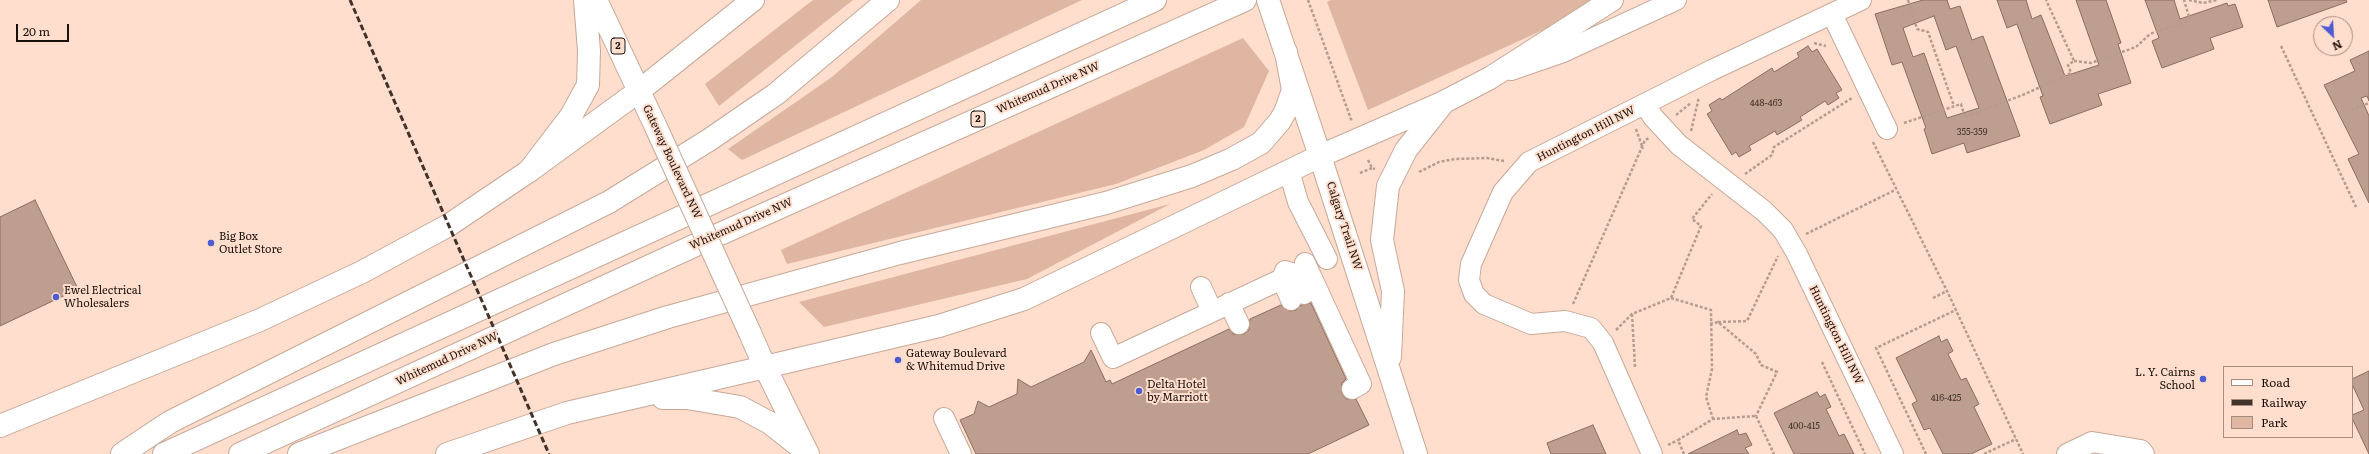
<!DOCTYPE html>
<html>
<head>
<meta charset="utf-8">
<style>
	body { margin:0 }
	#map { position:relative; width:2369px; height:454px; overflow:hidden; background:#ffdecd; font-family:Literata,serif }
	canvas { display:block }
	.legend { position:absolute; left:2223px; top:366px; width:130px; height:72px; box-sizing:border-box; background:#ffdecd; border:1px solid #a48c7f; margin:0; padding:5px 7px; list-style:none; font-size:12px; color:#1b100a }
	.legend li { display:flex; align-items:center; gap:8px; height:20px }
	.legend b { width:20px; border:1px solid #a48c7f }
	.north { position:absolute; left:2313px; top:16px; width:40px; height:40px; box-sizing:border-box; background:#ffdecd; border:1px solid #a48c7f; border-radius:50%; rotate:155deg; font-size:11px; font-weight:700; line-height:16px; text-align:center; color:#1b100a }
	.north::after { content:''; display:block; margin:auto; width:14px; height:18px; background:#4d5cd1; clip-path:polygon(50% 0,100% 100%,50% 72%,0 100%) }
	.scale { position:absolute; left:16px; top:24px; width:53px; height:18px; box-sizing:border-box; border:2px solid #1b100a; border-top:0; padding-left:5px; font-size:12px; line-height:14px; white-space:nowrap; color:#1b100a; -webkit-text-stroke:3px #ffdecd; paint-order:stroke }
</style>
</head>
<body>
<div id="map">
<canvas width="2369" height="454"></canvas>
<ul class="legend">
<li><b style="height:5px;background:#fff"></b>Road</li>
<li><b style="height:5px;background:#41322a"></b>Railway</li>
<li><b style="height:11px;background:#deb6a1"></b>Park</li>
</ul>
<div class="north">N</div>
<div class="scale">20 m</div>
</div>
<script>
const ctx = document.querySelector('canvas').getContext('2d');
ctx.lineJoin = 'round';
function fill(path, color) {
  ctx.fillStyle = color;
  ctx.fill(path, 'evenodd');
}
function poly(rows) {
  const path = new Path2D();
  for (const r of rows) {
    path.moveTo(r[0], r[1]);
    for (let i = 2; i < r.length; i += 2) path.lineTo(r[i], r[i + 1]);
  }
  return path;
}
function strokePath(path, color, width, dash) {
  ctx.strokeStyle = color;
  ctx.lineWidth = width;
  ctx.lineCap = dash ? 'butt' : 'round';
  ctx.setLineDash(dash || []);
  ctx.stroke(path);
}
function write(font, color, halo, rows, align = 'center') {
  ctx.font = font + ' Literata,serif';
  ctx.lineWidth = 4;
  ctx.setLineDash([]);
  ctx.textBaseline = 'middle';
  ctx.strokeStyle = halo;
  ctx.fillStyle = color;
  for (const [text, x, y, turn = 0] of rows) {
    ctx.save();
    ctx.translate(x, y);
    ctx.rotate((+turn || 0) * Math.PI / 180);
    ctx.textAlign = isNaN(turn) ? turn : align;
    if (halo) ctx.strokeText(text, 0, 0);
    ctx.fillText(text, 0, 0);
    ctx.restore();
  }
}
const green = poly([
	[813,0,853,0,719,106,705,84],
	[921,0,1082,0,742,160,728,149,832,77],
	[1331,0,1591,0,1543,30,1368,110,1327,2],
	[1243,38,1269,71,1244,127,1204,150,1116,184,787,264,781,250],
	[1170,204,1027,279,824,327,799,302]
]);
const building = poly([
	[1923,0,1947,0,1950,9,1960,6,1972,40,1983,36,2020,136,1967,153,1964,143,1932,154,1924,129,1926,128,1902,62,1892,65,1875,14,1923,0],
	[1934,16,1946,50,1956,46,1979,108,1947,118,1924,53,1913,57,1903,28,1934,16],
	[1997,0,2026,0,2032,19,2041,15,2065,76,2099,65,2076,0,2106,0,2121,43,2118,44,2131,83,2098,94,2102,105,2050,124,2040,97,2043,96,2017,24,2007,28,1997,0],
	[2145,0,2174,0,2180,19,2227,3,2228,6,2235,4,2243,27,2210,38,2214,49,2162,68,2152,41,2159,38,2145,0],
	[2268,0,2346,0,2347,2,2277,27,2268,0],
	[1808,46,1812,52,1817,49,1842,90,1836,93,1839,98,1828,105,1825,101,1800,117,1802,120,1777,135,1775,131,1749,146,1751,150,1739,157,1736,152,1732,155,1707,114,1712,111,1709,105,1720,98,1722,100,1772,68,1774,72,1799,57,1797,53,1808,46],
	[2369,51,2369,101,2367,96,2361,98,2369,116,2369,203,2348,159,2359,154,2324,85,2355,71,2350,60,2369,51],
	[35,200,78,289,0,326,0,217,35,200],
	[1311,303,1346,379,1342,383,1342,394,1346,399,1356,399,1369,425,1308,454,976,454,960,420,974,414,978,401,989,407,1017,394,1018,379,1031,387,1084,362,1091,350,1106,382,1110,380,1112,384,1229,329,1233,334,1244,334,1249,330,1250,319,1281,305,1290,311,1296,310,1301,305,1311,303],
	[1939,336,1941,342,1947,339,1953,351,1948,354,1961,380,1966,378,1979,404,1974,407,1992,444,1971,454,1943,454,1930,428,1924,430,1912,404,1917,401,1896,358,1939,336],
	[2369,371,2369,454,2352,418,2352,415,2364,410,2352,384,2352,379,2369,371],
	[1817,392,1820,397,1825,394,1831,407,1826,409,1839,436,1844,434,1854,454,1794,454,1774,413,1817,392],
	[1593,425,1606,454,1551,454,1547,443,1593,425],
	[1737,430,1739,435,1746,433,1752,445,1745,448,1749,454,1688,454,1737,430]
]);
const path = poly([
	[1308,0,1352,122],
	[1908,0,1917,29,1928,32,1954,106],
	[2189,0,2203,3,2217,0],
	[1814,43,1826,46],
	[2281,46,2356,207],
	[2074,61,2091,63,2136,47,2150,34,2190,20,2184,0],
	[2351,110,2369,103],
	[1676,115,1691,103],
	[1904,123,1961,104,1965,117,2025,94,2071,73,2068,65,2074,61,2046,0],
	[1636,129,1643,149],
	[1691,131,1699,97],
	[1873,142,1947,291,2023,454],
	[1368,160,1372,168,1375,169],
	[1419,172,1439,162,1455,159,1487,158,1504,161],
	[1360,173,1372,168],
	[1745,174,1772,155,1774,147,1852,98],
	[1806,234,1895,190],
	[1671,298,1711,310,1712,369,1706,397,1713,419],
	[1933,298,1947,291],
	[1573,304,1645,140,1649,138],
	[1632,314,1635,367],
	[1718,322,1747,321,1778,256],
	[1710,324,1718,322,1756,354,1761,365,1777,372,1756,416],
	[1616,330,1632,314,1671,298,1701,226,1692,219,1712,194],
	[1822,362,1865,454],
	[1756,416,1774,454],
	[1668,445,1678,440],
	[1684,454,1678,440,1713,419,1756,416],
	[1926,454,1876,348,1956,310],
	[1984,454,2016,439]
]);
const minor = poly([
	[1832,14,1887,129],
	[1511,70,1563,52,1676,0],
	[1645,104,1653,117,1679,145,1764,211,1783,230,1797,254,1893,454],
	[1289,171,1298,202,1327,259],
	[1305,263,1361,384,1352,389],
	[1201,287,1212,311],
	[1291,300,1282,279,1285,271,1295,274,1304,294],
	[1229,303,1239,324],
	[1101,333,1113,358,1282,279],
	[944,418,961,454],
	[1652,454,1603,343,1591,328,1565,321,1531,324,1484,304,1474,294,1469,280,1471,264,1503,192,1529,162,1712,70,1861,0],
	[2067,454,2092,442,2141,450,2144,454]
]);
const major = poly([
	[1320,156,1416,454],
	[1390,357,1393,291,1382,240,1388,186,1406,150,1444,102],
	[663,398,687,398,740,407,770,423,803,449],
	[0,426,260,320,362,272,449,225,529,171,639,91],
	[447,454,567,413,765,367,808,454]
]);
const highway = poly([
	[596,0,655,125],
	[1268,0,1320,156],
	[639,91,753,0],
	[529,171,571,116,588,85,589,51,585,0],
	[750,333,765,367,939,326,1024,299,1320,156,1444,102,1490,78,1612,0],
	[122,454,170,422,609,202,709,140,776,94,888,0],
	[164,454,1155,0],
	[240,454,711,238,1245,0],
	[299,454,554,354,668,317,900,253,1106,203,1192,176,1232,159,1261,143,1280,121,1286,110,1293,90,1286,52]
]);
const rail = poly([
	[350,0,549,454]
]);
const highwayBridge = poly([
	[655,125,750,333]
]);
const markers = [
	[211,243,4,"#4d5cd1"],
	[56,297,4,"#4d5cd1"],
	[898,360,4,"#4d5cd1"],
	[2203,379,4,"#4d5cd1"],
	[1139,391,4,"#4d5cd1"]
];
const numberNames = [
	["448-463",1766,103],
	["355-359",1972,132],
	["416-425",1946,398],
	["400-415",1804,426]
];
const shields = [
	[618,46,14],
	[978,119,14]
];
const shieldNames = [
	["2",618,46],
	["2",978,119]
];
const streetNames = [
	["Whitemud Drive NW",1048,88,-24],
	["Huntington Hill NW",1586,134,-27],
	["Gateway Boulevard NW",672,162,65],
	["Whitemud Drive NW",741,224,-24],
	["Calgary Trail NW",1344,226,72],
	["Huntington Hill NW",1836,335,64],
	["Whitemud Drive NW",447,359,-25]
];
const poiNames = [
	["Big Box",219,237],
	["Outlet Store",219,250],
	["Ewel Electrical",64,291],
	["Wholesalers",64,304],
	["Gateway Boulevard",906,354],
	["& Whitemud Drive",906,367],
	["L. Y. Cairns",2195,373,"right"],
	["School",2195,386,"right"],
	["Delta Hotel",1147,385],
	["by Marriott",1147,398]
];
fill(green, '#deb6a1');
fill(building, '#be9f8f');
strokePath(building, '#896d5e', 1);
strokePath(minor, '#c7a897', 22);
strokePath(major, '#c7a897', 24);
strokePath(highway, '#c7a897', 24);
strokePath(path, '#b69c8e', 2.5, [3, 2]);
strokePath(minor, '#fff', 20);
strokePath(major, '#fff', 22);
strokePath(highway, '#fff', 22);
strokePath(rail, '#41322a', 3, [6, 3]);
strokePath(highwayBridge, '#c7a897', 24, []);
strokePath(highwayBridge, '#fff', 22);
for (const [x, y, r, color] of markers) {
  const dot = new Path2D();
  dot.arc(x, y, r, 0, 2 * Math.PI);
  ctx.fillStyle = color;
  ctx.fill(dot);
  strokePath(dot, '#ffdecd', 1.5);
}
write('9px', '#44342b', null, numberNames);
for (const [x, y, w] of shields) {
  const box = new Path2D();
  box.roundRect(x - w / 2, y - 8, w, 16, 3);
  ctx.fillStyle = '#ffdecd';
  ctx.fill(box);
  strokePath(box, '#1b100a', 1);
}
write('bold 10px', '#1b100a', null, shieldNames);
write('11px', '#1b100a', '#ffdecd', streetNames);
write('11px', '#1b100a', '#ffdecd', poiNames, 'left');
</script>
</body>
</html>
